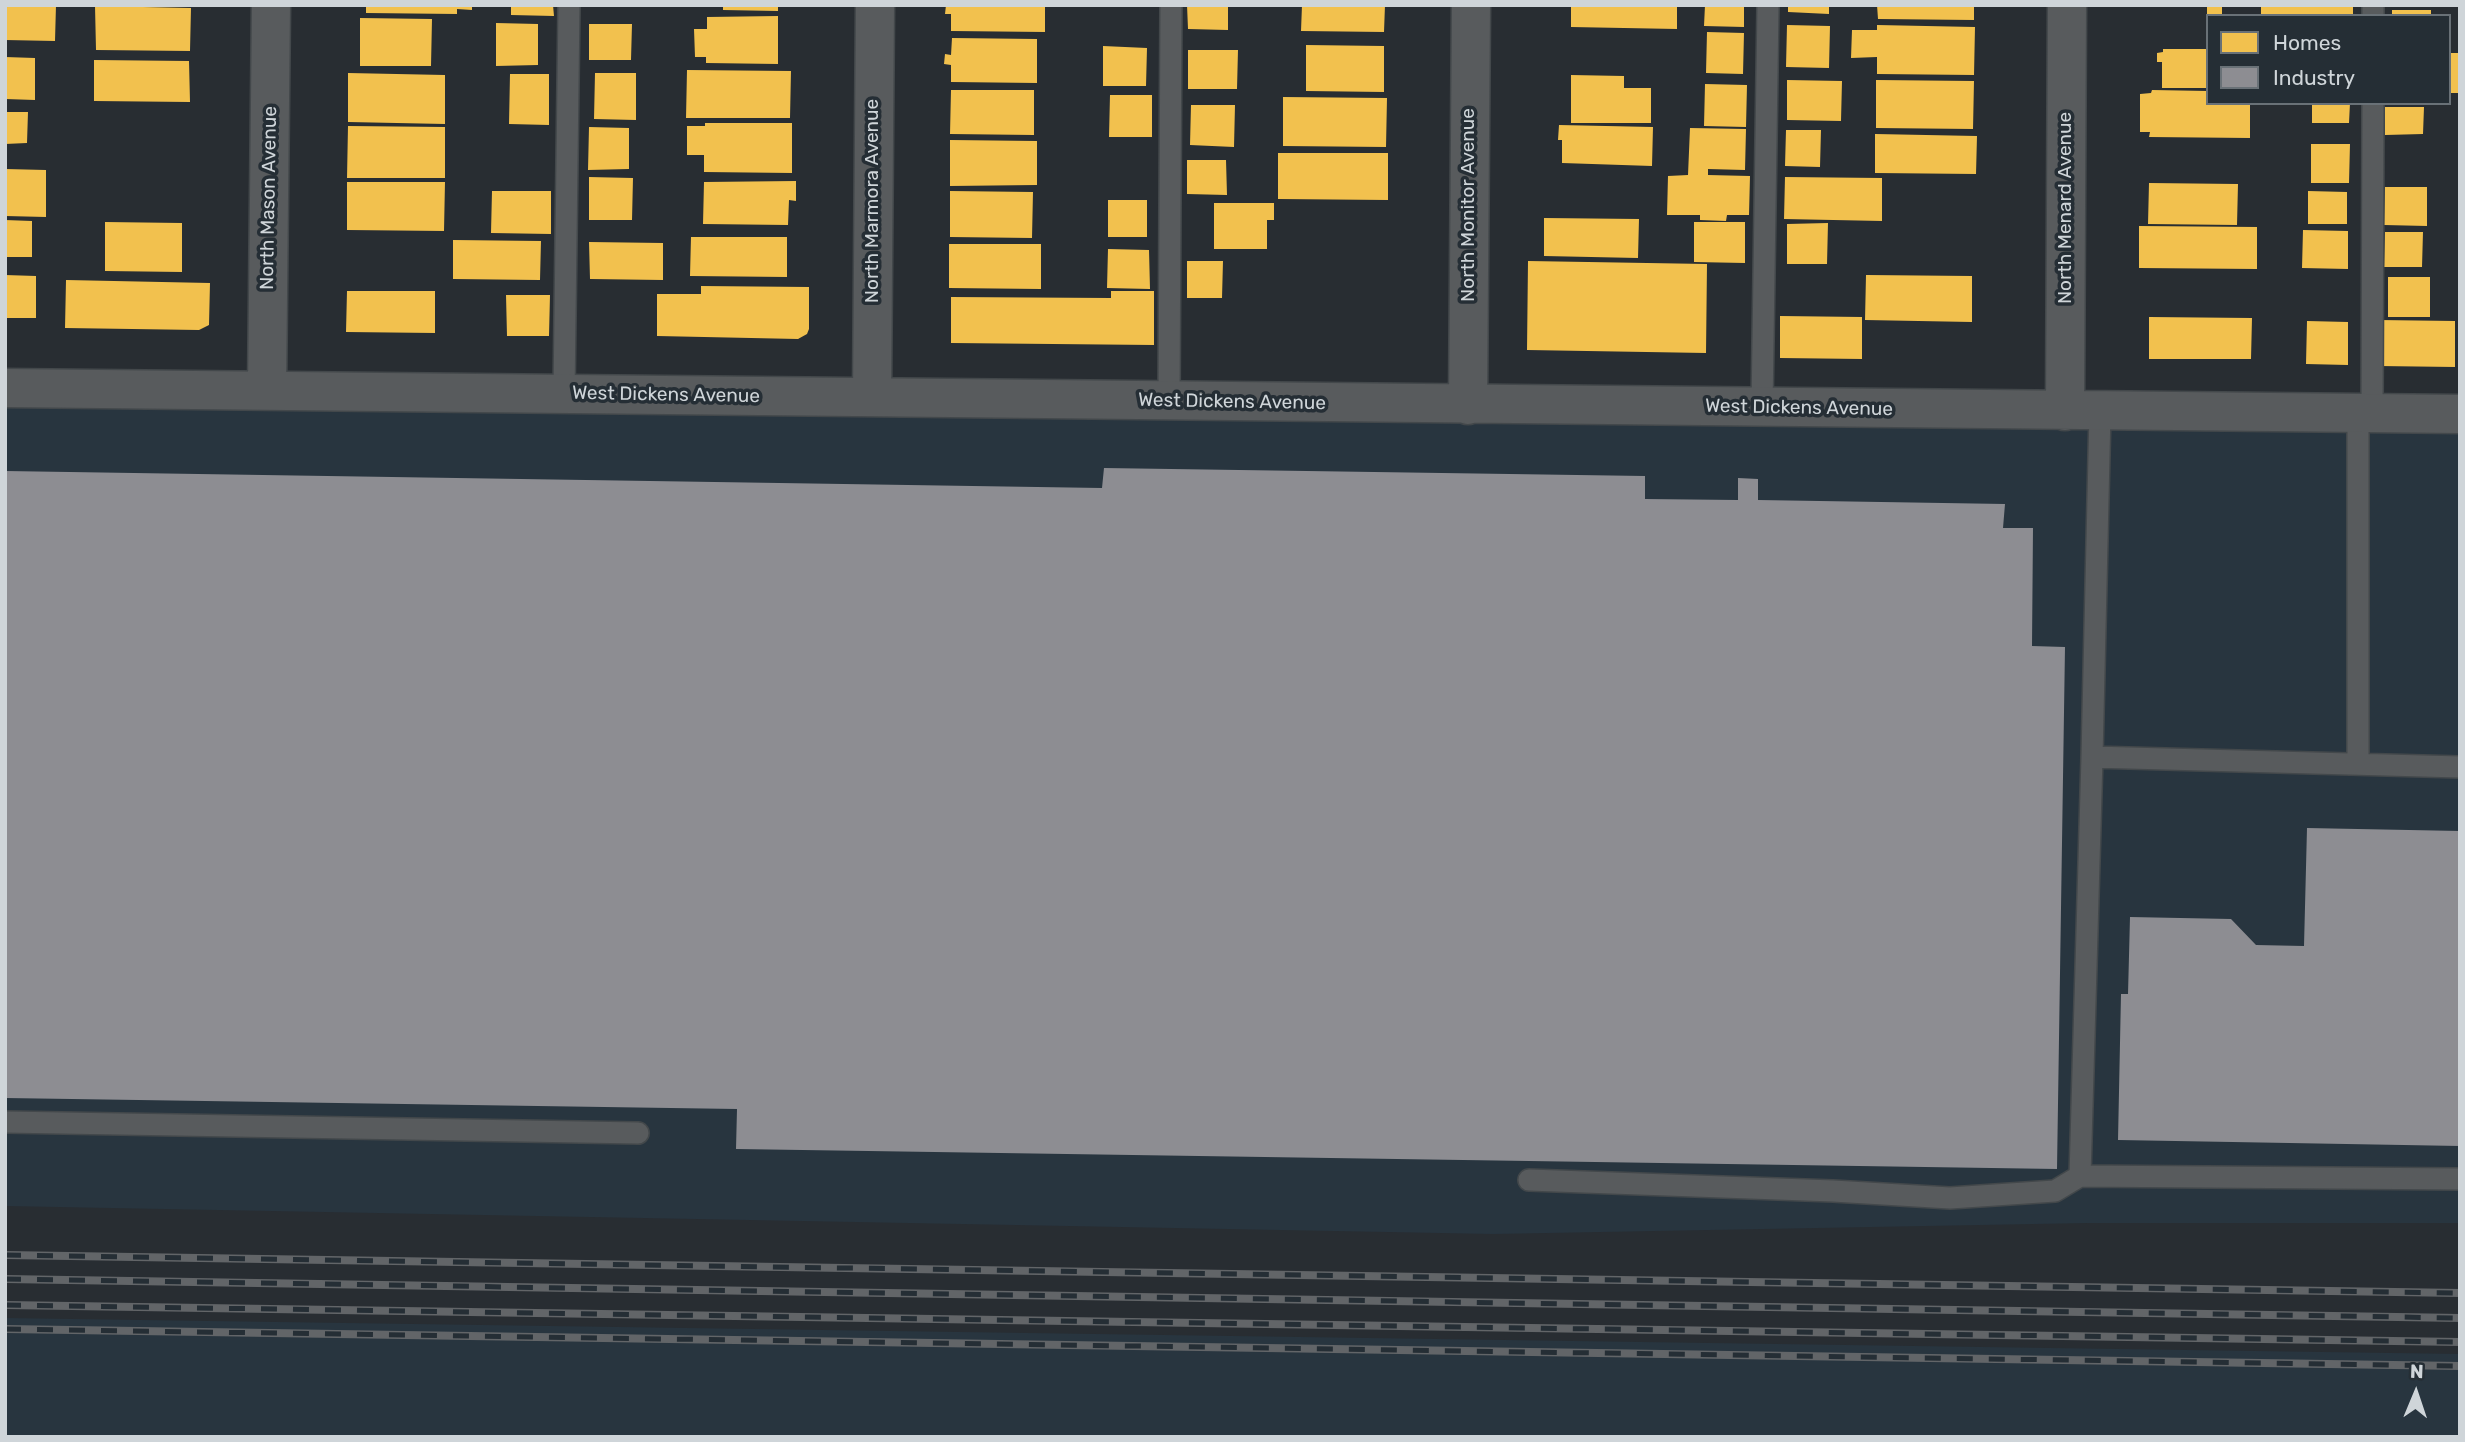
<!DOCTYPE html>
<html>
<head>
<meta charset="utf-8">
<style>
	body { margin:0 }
	#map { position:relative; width:2465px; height:1442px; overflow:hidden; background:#282d32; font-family:Rubik,sans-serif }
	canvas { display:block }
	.frame { position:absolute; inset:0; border:7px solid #cfd5d9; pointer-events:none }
	.legend { position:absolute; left:2206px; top:14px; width:245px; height:91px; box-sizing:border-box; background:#252e35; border:2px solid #697177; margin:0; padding:9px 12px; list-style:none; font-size:21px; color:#cfd5d9 }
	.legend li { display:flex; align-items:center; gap:14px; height:35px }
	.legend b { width:35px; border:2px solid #697177 }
	.north { position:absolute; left:2381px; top:1358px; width:70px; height:70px; -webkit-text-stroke:5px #252e35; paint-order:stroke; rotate:2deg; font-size:19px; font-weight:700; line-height:28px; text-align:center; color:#cfd5d9 }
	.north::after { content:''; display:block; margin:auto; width:24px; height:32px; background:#cfd5d9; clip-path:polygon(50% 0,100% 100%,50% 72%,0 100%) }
</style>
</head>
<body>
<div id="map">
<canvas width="2465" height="1442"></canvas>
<div class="frame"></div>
<ul class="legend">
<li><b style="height:19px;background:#f2c14e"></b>Homes</li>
<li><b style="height:19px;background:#8d8d92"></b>Industry</li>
</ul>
<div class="north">N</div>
</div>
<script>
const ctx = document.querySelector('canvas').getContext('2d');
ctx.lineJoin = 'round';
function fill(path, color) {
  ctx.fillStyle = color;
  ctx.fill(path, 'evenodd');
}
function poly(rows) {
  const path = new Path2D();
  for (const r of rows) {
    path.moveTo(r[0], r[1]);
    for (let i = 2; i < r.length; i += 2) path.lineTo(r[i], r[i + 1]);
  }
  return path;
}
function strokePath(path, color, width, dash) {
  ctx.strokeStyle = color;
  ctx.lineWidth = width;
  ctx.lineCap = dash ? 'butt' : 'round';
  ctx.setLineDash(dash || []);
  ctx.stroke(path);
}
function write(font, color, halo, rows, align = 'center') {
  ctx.font = font + ' Rubik,sans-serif';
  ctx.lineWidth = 7;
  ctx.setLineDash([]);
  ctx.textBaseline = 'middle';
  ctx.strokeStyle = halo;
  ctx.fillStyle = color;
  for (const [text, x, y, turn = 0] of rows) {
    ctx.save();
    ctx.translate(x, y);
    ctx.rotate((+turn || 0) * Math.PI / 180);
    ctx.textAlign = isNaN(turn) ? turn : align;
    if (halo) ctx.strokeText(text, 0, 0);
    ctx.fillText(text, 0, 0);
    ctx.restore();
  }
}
const built = poly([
	[5,407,2460,424,2460,1223,2088,1223,1493,1234,5,1206],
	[5,1318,2460,1354,2460,1437,5,1437]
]);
const homes = poly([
	[5,5,56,5,55,41,5,40],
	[366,5,472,5,472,10,457,9,457,14,366,13],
	[511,5,553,5,554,16,511,15],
	[723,5,778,5,778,11,723,10],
	[946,5,1045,5,1045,32,951,31,951,14,945,14],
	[1187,5,1228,5,1228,30,1188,29],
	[1302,5,1385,5,1384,32,1301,31],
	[1571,5,1677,5,1677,29,1571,27],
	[1705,5,1744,5,1744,27,1704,26],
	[1788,5,1829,5,1829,14,1788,12],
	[1877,5,1974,5,1974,20,1878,19],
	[2261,5,2353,5,2353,16,2261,16],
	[95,6,191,8,190,51,96,50],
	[2207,6,2222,6,2222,16,2207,16],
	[2392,10,2431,10,2431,16,2392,16],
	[778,16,778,64,706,63,706,57,695,57,694,29,707,29,707,17],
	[360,18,432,19,431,66,360,66],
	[496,23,538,24,538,65,496,66],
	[589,24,632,24,631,60,589,60],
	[1787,25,1830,26,1829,68,1786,67],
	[1877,25,1975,27,1974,75,1877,74,1877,57,1851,58,1852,30,1877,30],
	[1707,32,1744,33,1743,74,1706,73],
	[952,38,1037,39,1037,83,951,82,951,65,944,64,945,54,951,55],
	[1306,45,1384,46,1384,92,1306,91],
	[1103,46,1147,48,1146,86,1103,86],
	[2163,49,2208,49,2208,88,2162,88,2162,62,2157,62,2157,53,2163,52],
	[1188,50,1238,50,1237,89,1188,89],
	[2449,53,2460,53,2460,93,2449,93],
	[5,57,35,58,35,100,5,99],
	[94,60,189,61,190,102,94,101],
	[687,70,791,71,790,118,686,118],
	[348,73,445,75,445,124,348,122],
	[595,73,636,73,636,120,594,119],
	[510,74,549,74,549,125,509,124],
	[1571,75,1624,76,1624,88,1651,88,1651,123,1571,123],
	[1787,80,1842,81,1841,121,1787,120],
	[1876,80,1974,81,1973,129,1876,128],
	[1705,84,1747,85,1746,127,1704,126],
	[951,90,1034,90,1034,135,950,134],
	[2152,90,2208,91,2208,103,2250,103,2250,138,2149,137,2150,132,2140,132,2140,94,2151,93],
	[1110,95,1152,95,1152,137,1109,137],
	[1283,97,1387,98,1386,147,1283,146],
	[2312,103,2350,103,2349,123,2312,123],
	[1191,105,1235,105,1234,147,1190,145],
	[2385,107,2424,107,2423,134,2385,135],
	[5,112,28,112,27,143,5,144],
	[705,123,792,123,792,173,704,172,704,155,687,155,687,126,705,126],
	[1559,125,1653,127,1652,166,1562,163,1562,140,1558,140],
	[348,126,445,127,445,178,347,178],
	[589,127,629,128,629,169,588,170],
	[1690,128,1746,129,1745,170,1708,169,1708,175,1750,176,1749,215,1727,215,1726,221,1700,220,1700,215,1667,215,1668,176,1688,175],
	[1786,130,1821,130,1820,167,1785,166],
	[1875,134,1977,136,1976,174,1875,173],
	[950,140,1037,141,1037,185,950,186],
	[2311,144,2350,144,2349,183,2311,183],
	[1278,153,1388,153,1388,200,1278,199],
	[1187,160,1226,160,1227,195,1187,194],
	[5,169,46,170,46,217,5,216],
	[589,177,633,178,632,220,589,220],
	[1785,177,1882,178,1882,221,1784,219],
	[796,181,796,201,789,200,788,225,703,224,704,182],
	[347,182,445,182,444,231,347,230],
	[2149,183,2238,184,2237,225,2148,224],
	[2385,187,2427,187,2427,226,2384,225],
	[492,191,551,191,551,234,491,233],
	[950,191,1033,192,1032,238,950,237],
	[2308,191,2347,192,2347,224,2308,224],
	[1108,200,1147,200,1147,237,1108,237],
	[1214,203,1274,203,1274,220,1267,220,1267,249,1214,249],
	[1544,218,1639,219,1638,258,1544,256],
	[5,220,32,221,32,257,5,257],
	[105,222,182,223,182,272,105,271],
	[1694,222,1745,222,1745,263,1694,262],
	[1828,223,1827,264,1787,264,1787,224],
	[2139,226,2257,227,2257,269,2139,268],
	[2303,230,2348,231,2348,269,2302,268],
	[2385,232,2423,232,2422,267,2384,267],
	[691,237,787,237,787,277,690,276],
	[453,240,541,241,540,280,453,279],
	[589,242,663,243,663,280,590,279],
	[949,244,1041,244,1041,289,949,288],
	[1108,249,1149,250,1150,289,1107,288],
	[1187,261,1223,261,1222,298,1187,298],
	[1528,261,1707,264,1706,353,1527,350],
	[5,275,36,276,36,318,5,318],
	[1866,275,1972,276,1972,322,1865,320],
	[2388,277,2430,277,2430,317,2388,317],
	[66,280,210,283,209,325,199,330,65,328],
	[701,286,809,287,809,329,807,334,798,339,657,336,657,294,701,294],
	[347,291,435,291,435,333,346,332],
	[1111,291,1154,291,1154,345,951,343,951,297,1111,298],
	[506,295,550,295,549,336,507,336],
	[1780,316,1862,317,1862,359,1780,358],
	[2149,317,2252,318,2251,359,2149,359],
	[2378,320,2455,321,2455,367,2378,366],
	[2307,321,2348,322,2348,365,2306,364]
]);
const industry = poly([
	[1104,468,1645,476,1645,499,1738,500,1738,478,1758,479,1758,500,2005,504,2003,528,2033,528,2032,646,2065,647,2057,1169,736,1149,737,1109,5,1098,5,471,1102,488],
	[2307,828,2460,831,2460,1146,2118,1140,2121,994,2128,994,2130,917,2231,919,2256,945,2304,946]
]);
const service = poly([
	[2373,16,2373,5],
	[564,394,569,5],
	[1169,401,1171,5],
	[1762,408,1768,5],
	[2100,412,2092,757,2460,767],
	[2372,415,2373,103],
	[2358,764,2358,415],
	[5,1122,638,1133],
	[2080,1176,2092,757],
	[1529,1180,1833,1191,1950,1198,2055,1191,2080,1176,2460,1179]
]);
const minor = poly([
	[5,388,2460,414],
	[267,391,271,5],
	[872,397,875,5],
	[1468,405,1471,5],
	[2065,411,2067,5]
]);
const rail = poly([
	[5,1255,2460,1293],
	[5,1279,2460,1318],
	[5,1305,2460,1342],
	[5,1329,2460,1366]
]);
const streetNames = [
	["North Mason Avenue",269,198,-89],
	["North Marmora Avenue",873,201,-90],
	["North Monitor Avenue",1469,205,-90],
	["North Menard Avenue",2066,208,-90],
	["West Dickens Avenue",666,395,1],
	["West Dickens Avenue",1232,402,1],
	["West Dickens Avenue",1799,408,1]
];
fill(built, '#28353f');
fill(homes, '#f2c14e');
fill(industry, '#8d8d92');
strokePath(service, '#43484b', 24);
strokePath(minor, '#43484b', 41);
strokePath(service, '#585b5d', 21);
strokePath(minor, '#585b5d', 38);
strokePath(rail, '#626568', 8);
strokePath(rail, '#252e35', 5, [16]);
write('19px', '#cfd5d9', '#252e35', streetNames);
</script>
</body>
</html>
